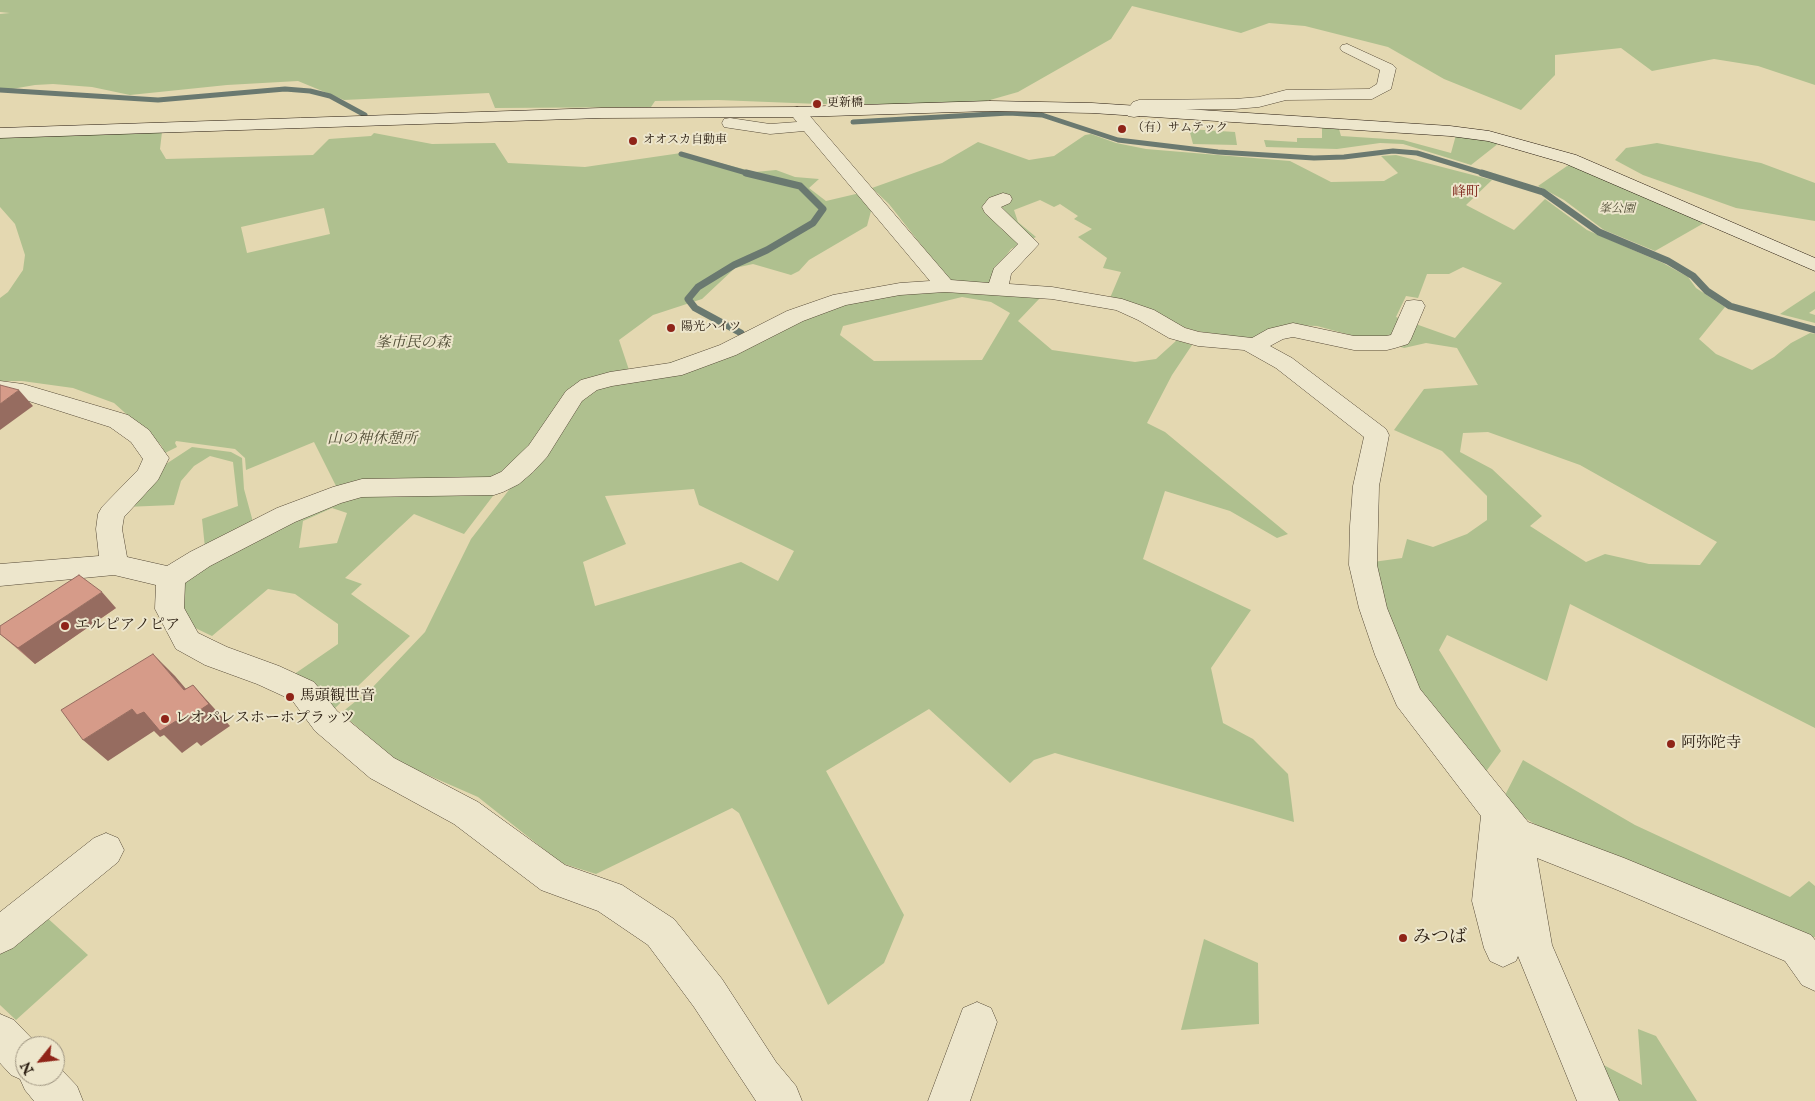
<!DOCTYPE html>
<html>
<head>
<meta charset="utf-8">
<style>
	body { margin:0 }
	#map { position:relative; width:1815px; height:1101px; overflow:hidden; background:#e4d8b1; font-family:"IM FELL English",serif }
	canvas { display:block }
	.north { position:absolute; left:15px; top:1036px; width:50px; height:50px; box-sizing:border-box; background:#ede6cc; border:1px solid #9e9480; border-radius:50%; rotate:241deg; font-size:14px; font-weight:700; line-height:20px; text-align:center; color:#271a0e }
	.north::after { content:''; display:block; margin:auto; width:18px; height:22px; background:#8f2418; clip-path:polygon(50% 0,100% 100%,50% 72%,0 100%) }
</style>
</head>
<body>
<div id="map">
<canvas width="1815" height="1101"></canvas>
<div class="north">N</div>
</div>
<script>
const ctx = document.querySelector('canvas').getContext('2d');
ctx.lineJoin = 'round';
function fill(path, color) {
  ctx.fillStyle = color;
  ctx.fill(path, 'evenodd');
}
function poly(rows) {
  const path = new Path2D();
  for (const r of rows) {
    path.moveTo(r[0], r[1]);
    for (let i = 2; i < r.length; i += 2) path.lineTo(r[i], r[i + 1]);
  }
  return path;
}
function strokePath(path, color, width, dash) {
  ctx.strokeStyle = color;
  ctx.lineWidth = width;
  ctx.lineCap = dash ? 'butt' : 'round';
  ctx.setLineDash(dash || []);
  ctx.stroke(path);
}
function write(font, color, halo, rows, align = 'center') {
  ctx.font = font + ' "IM FELL English","Noto Serif JP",serif';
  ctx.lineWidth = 4;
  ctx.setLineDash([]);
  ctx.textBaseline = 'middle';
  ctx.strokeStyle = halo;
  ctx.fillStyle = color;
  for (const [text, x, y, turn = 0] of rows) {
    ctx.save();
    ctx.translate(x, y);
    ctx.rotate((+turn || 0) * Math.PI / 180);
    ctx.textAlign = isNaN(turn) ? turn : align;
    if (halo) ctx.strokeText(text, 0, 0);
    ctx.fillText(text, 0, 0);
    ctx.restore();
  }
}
const green = poly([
	[0,0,1815,0,1815,85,1758,66,1714,59,1652,71,1621,48,1555,55,1555,75,1521,110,1444,79,1388,47,1305,26,1269,23,1241,33,1132,6,1111,39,1018,92,976,104,819,104,718,100,655,101,651,107,495,108,489,93,344,100,298,81,227,85,130,95,92,87,53,84,35,85,0,91,0,14,10,13,0,12],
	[1322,128,1339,129,1341,136,1403,140,1451,153,1456,135,1499,143,1471,165,1403,144,1380,143,1337,149,1266,147,1264,140,1297,142,1297,138,1322,138],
	[1189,129,1235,132,1237,145,1193,144],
	[162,132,160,149,166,159,313,155,329,139,371,136,374,133,432,144,495,143,508,163,585,167,681,153,755,172,776,170,795,177,819,179,809,188,826,201,860,193,871,211,867,226,809,260,799,271,791,275,753,264,735,268,702,299,653,315,619,340,630,373,585,383,513,470,493,482,336,486,314,442,246,470,245,458,235,449,176,441,175,443,177,447,165,453,161,445,114,403,73,388,22,381,0,381,0,298,8,292,23,270,25,255,15,224,0,207,0,138,5,136],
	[324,208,330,234,247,253,241,227],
	[1091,134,1116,143,1146,149,1290,161,1331,182,1384,181,1398,173,1381,156,1396,155,1492,180,1466,205,1514,230,1545,199,1587,230,1663,263,1688,277,1696,288,1725,307,1699,339,1716,354,1752,370,1774,357,1791,343,1810,333,1815,334,1815,728,1570,604,1547,681,1447,635,1439,650,1501,751,1482,777,1420,691,1379,595,1373,562,1402,558,1407,539,1433,547,1467,534,1487,520,1487,496,1442,451,1394,430,1424,389,1478,385,1457,348,1426,343,1404,348,1383,341,1365,339,1317,326,1288,325,1252,342,1244,338,1196,331,1173,324,1110,298,1121,272,1103,268,1107,258,1078,237,1092,229,1074,219,1078,216,1060,204,1054,207,1040,200,1014,210,1018,222,1036,237,1011,249,998,267,991,285,951,283,889,204,872,188,942,163,978,142,1029,160,1054,156,1085,135],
	[1463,267,1502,283,1455,338,1396,317,1406,296,1418,298,1427,274,1449,274],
	[1488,432,1580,465,1717,542,1700,565,1649,564,1605,554,1586,562,1530,526,1542,516,1492,469,1460,452,1463,433],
	[1657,143,1761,163,1815,183,1815,221,1736,208,1643,175,1615,160,1626,148],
	[1570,164,1704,223,1655,251,1604,230,1564,200,1538,186],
	[947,290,1040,298,1018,321,1052,350,1135,362,1156,359,1177,340,1192,345,1172,375,1147,423,1165,432,1288,534,1277,538,1230,511,1165,491,1143,559,1251,610,1211,668,1223,723,1253,739,1288,774,1294,822,1055,753,1034,760,1010,783,929,709,826,771,904,915,884,963,828,1005,739,813,732,808,596,874,561,863,478,797,398,762,341,713,371,689,425,632,471,539,580,398,594,388,844,304,902,293],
	[962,297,991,302,1010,313,982,360,874,361,840,335,843,326],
	[694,489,699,505,794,551,778,581,741,562,595,606,583,562,626,544,605,496],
	[1815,291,1815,309,1809,313,1815,315,1815,323,1780,314],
	[192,447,231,452,242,458,244,489,253,522,205,548,202,519,238,506,233,462,210,456,194,466,181,481,174,505,125,507,163,466],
	[499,488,464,534,414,514,345,578,362,584,351,594,410,636,333,710,293,675,338,644,338,624,295,594,268,589,212,636,191,626,178,592,187,573,333,501,358,495],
	[332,508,347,513,337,543,299,548,303,521],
	[1523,760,1635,825,1790,897,1809,881,1815,886,1815,937,1790,940,1549,833,1501,803],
	[43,914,88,955,16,1020,0,1005,0,951],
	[1204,939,1258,963,1259,1024,1181,1030],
	[1638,1029,1656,1036,1697,1101,1611,1101,1592,1059,1642,1085]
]);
const streamFar1 = poly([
	[0,90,158,100,285,89,310,91,330,96,365,115],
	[853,122,1009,113,1042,115,1118,140,1218,152,1314,158,1344,157,1393,151,1417,153,1486,174],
	[681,154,750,174]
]);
const stream = poly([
	[1482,173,1543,192,1599,232,1668,261,1693,276,1707,291,1730,306,1815,330],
	[741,333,695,308,688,299,698,287,734,265,767,250,813,223,823,209,800,186,746,173]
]);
const street = poly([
	[1347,44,1393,65,1396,68,1391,89,1372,99,1286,100,1259,107,1235,109,1144,110,1140,116,1134,117,1128,116,1126,112,1133,102,1139,100,1235,99,1259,97,1286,90,1369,89,1377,84,1380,70,1342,51,1340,48,1342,45,1347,44],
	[797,107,803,108,951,280,989,283,994,268,1018,244,985,213,982,207,989,198,1003,193,1010,195,1012,199,1010,203,1001,207,1039,244,1011,274,1009,284,1052,287,1122,299,1154,310,1185,328,1199,332,1252,338,1268,329,1293,323,1354,336,1386,336,1391,335,1406,301,1414,300,1422,301,1425,306,1411,339,1408,344,1395,348,1387,350,1354,350,1293,337,1283,339,1270,346,1292,358,1386,429,1389,435,1379,486,1377,565,1387,608,1420,689,1528,822,1624,858,1811,935,1815,940,1815,991,1802,985,1785,961,1615,889,1537,858,1552,945,1619,1101,1577,1101,1518,956,1516,961,1503,967,1490,961,1484,948,1472,901,1481,816,1397,706,1375,655,1359,608,1349,565,1350,526,1353,486,1364,437,1276,368,1244,350,1198,346,1169,338,1138,320,1116,310,1052,299,945,292,900,295,846,305,803,321,736,355,682,375,612,386,597,390,582,401,547,457,533,472,519,484,503,492,494,495,362,497,341,503,295,522,210,566,185,583,184,608,198,633,227,647,279,666,314,682,337,711,394,758,478,802,565,865,622,885,674,919,722,979,776,1062,796,1086,802,1101,756,1101,694,1007,648,945,598,911,541,890,454,824,370,778,315,731,292,700,257,684,205,665,176,649,155,609,156,585,114,575,0,586,0,564,99,556,96,529,98,514,102,507,138,470,143,459,131,442,110,427,13,396,0,395,0,381,23,384,128,415,149,430,169,458,158,480,124,517,122,529,127,557,167,566,190,552,277,508,333,487,362,479,490,477,501,472,529,445,566,391,581,380,610,372,670,363,720,345,787,311,833,295,900,283,930,281,804,131,770,134,730,128,724,127,722,123,724,119,730,118,770,124,797,122,789,112,791,108,797,107],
	[106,833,118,838,124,850,118,862,13,948,0,954,0,912,94,838,106,833],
	[977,1002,991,1008,997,1022,970,1101,928,1101,963,1008,977,1002],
	[0,1014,14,1020,39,1046,25,1046,25,1076,55,1076,55,1063,77,1086,83,1101,34,1101,25,1090,20,1079,11,1075,0,1063,0,1014]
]);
const secondary = poly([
	[990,101,1092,103,1450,126,1489,131,1576,155,1815,258,1815,271,1564,163,1488,141,1450,136,1092,113,990,111,797,117,601,118,0,138,0,128,601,108,797,107,990,101]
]);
const wall = poly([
	[116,608,35,664,0,634,0,626]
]);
const shadedWall = poly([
	[19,390,33,406,0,430,0,404],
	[102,592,116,608,35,664,18,648],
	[153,654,175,676,203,709,193,685,213,707,230,726,201,746,197,742,182,753,164,735,160,737,154,731,108,761,83,740,132,709,184,690]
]);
const building = poly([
	[0,385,19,390,0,404,0,385],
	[79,575,102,592,18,648,0,634,0,626,79,575],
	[153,654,184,690,193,685,209,704,179,724,176,721,160,731,144,712,137,715,132,709,83,740,61,710,153,654]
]);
const markers = [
	[817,104,5,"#8f2418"],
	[1122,129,5,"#8f2418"],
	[633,141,5,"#8f2418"],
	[671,328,5,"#8f2418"],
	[65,626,5,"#8f2418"],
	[290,697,5,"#8f2418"],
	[165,719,5,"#8f2418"],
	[1671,744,5,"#8f2418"],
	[1403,938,5,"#8f2418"]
];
const farPoinames = [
	["更新橋",827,104],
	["（有）サムテック",1132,129],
	["オオスカ自動車",643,141],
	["陽光ハイツ",681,328]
];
const farParknames = [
	["峯公園",1617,210]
];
const farNeighbourhoodnames = [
	["峰町",1466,193]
];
const parkNames = [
	["峯市民の森",413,344],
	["山の神休憩所",372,440]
];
const poiNames = [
	["エルピアノピア",75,626],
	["馬頭観世音",300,697],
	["レオパレスホーホプラッツ",175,719],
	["阿弥陀寺",1681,744]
];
const nearPoinames = [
	["みつば",1413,938]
];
fill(green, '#afc08f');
strokePath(streamFar1, '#6a7970', 5);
strokePath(stream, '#6a7970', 7);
strokePath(street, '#564a37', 1);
strokePath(secondary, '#271a0e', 1);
fill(street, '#ede6cc');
fill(secondary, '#ede6cc');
fill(wall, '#b88576');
fill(shadedWall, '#966c60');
fill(building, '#d69b89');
strokePath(building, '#966c60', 1);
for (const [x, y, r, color] of markers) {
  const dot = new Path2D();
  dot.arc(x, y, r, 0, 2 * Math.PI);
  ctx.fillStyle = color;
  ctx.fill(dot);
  strokePath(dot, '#ede6cc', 2);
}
write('12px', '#271a0e', '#ede6cc', farPoinames, 'left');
write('italic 12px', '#504c35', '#ede6cc', farParknames);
write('14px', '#7a1f14', '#ede6cc', farNeighbourhoodnames);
write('italic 15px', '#504c35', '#ede6cc', parkNames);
write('15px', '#271a0e', '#ede6cc', poiNames, 'left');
write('18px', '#271a0e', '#ede6cc', nearPoinames, 'left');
</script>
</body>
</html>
